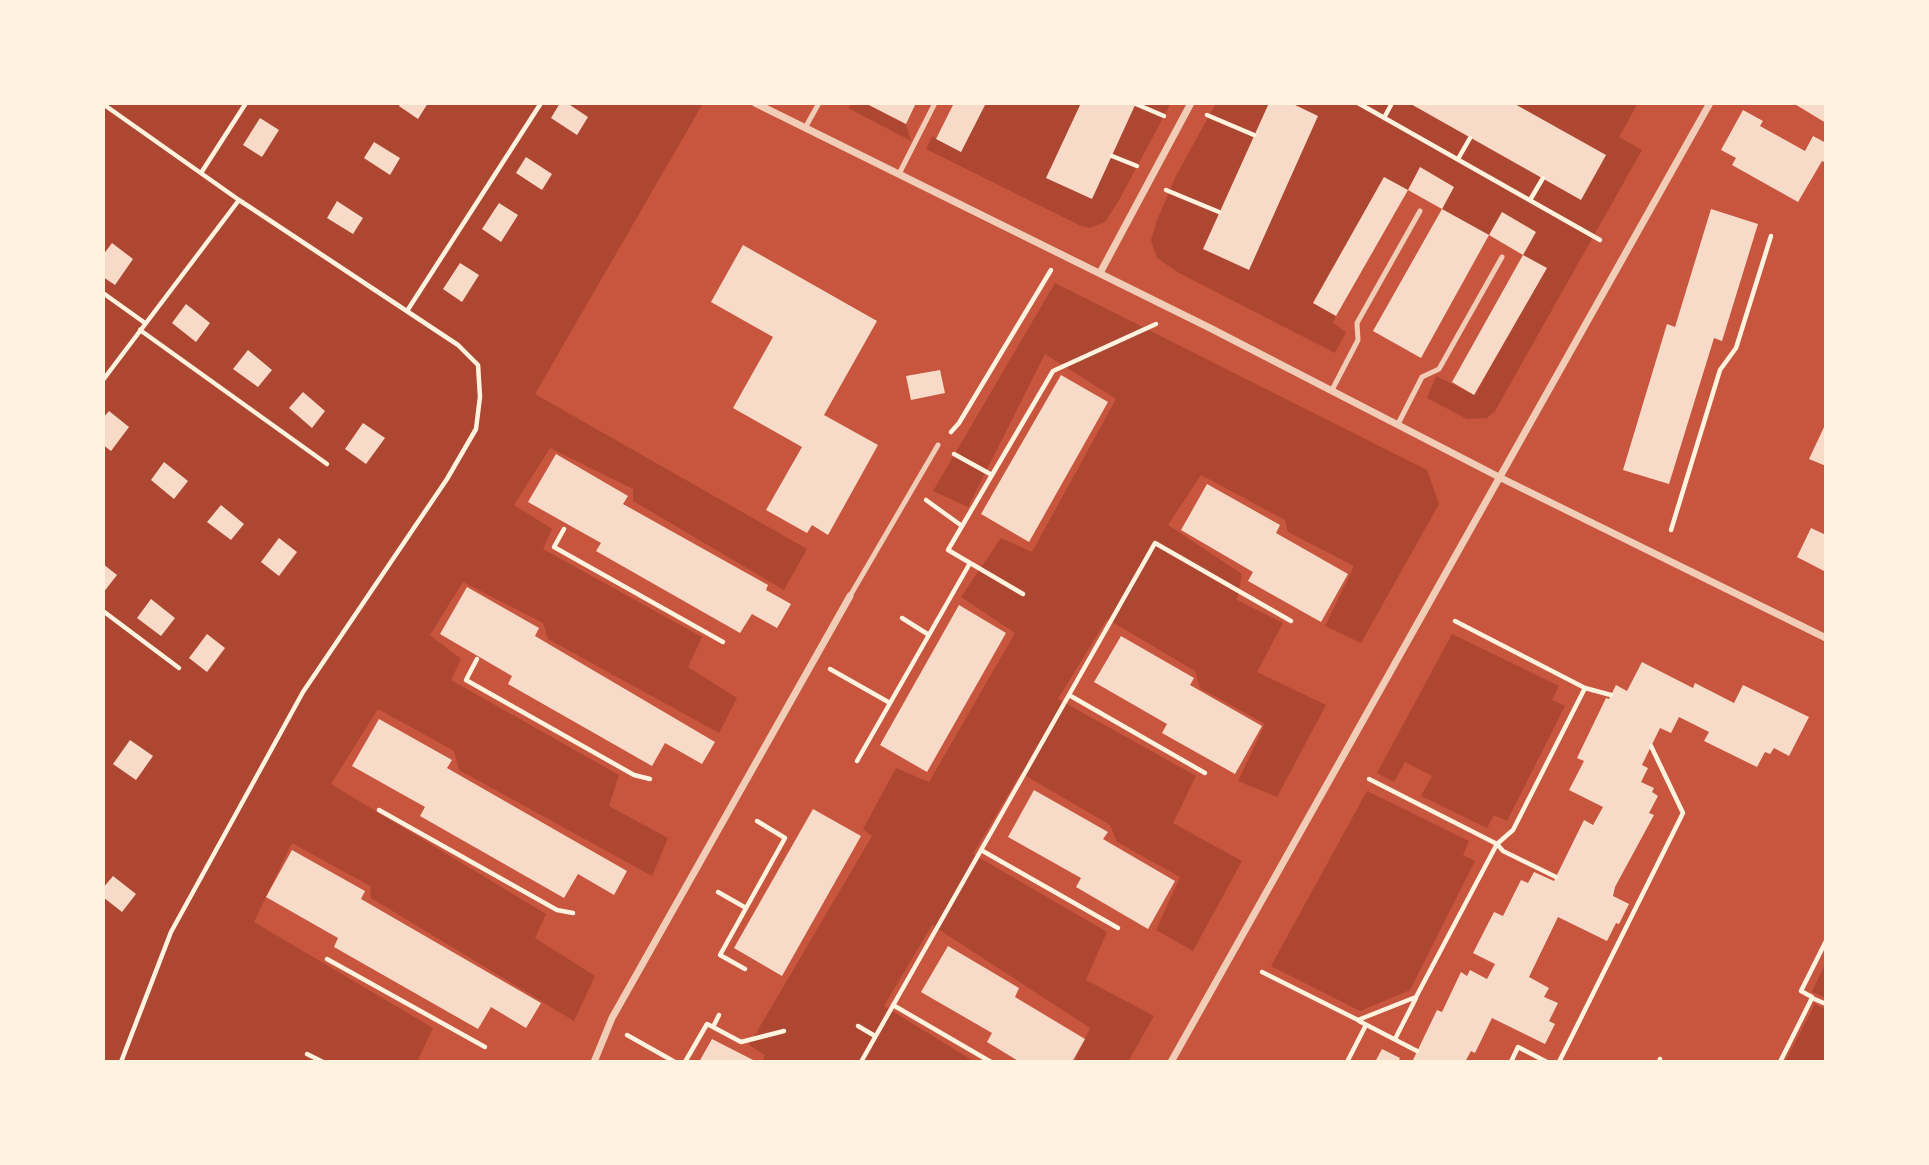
<!DOCTYPE html>
<html>
<head>
<meta charset="utf-8">
<style>
	body { margin:0 }
	#map { position:relative; width:1929px; height:1165px; overflow:hidden; background:#c8553d; font-family:"Public Sans",sans-serif }
	canvas { display:block }
	.frame { position:absolute; inset:0; border:105px solid #fff3e0; pointer-events:none }
</style>
</head>
<body>
<div id="map">
<canvas width="1929" height="1165"></canvas>
<div class="frame"></div>
</div>
<script>
const ctx = document.querySelector('canvas').getContext('2d');
ctx.lineJoin = 'round';
function fill(path, color) {
  ctx.fillStyle = color;
  ctx.fill(path, 'evenodd');
}
function poly(rows) {
  const path = new Path2D();
  for (const r of rows) {
    path.moveTo(r[0], r[1]);
    for (let i = 2; i < r.length; i += 2) path.lineTo(r[i], r[i + 1]);
  }
  return path;
}
function strokePath(path, color, width, dash) {
  ctx.strokeStyle = color;
  ctx.lineWidth = width;
  ctx.lineCap = dash ? 'butt' : 'round';
  ctx.setLineDash(dash || []);
  ctx.stroke(path);
}
const green = poly([
	[103,103,702,105,535,394,807,549,784,590,633,501,633,489,550,448,514,505,552,529,543,549,702,637,688,667,737,698,719,733,548,639,543,623,463,582,430,635,461,659,451,680,619,775,609,806,668,838,652,876,459,770,454,751,378,709,331,784,546,914,535,938,595,976,574,1021,371,898,370,886,292,843,254,922,433,1028,417,1062,103,1062],
	[851,103,865,103,906,124,911,141,848,108],
	[986,103,1171,103,1118,202,1105,222,1090,228,1079,225,926,149,932,136,961,152],
	[1216,103,1638,103,1619,137,1642,150,1495,411,1487,418,1467,419,1427,398,1436,376,1475,395,1546,268,1523,255,1536,232,1502,212,1489,235,1465,222,1442,209,1454,187,1421,168,1408,190,1384,177,1313,303,1336,316,1333,323,1346,332,1335,353,1179,273,1157,258,1151,240,1157,220,1176,176],
	[1055,283,1427,470,1439,504,1361,643,1325,626,1354,566,1288,532,1285,520,1201,475,1168,525,1242,574,1237,600,1283,623,1257,672,1326,705,1277,797,1238,781,1265,724,1200,688,1195,671,1107,619,1058,699,1196,776,1173,823,1242,861,1193,951,1156,930,1180,877,1117,842,1110,825,1021,773,973,854,1107,932,1086,980,1154,1016,1128,1062,1074,1062,1090,1028,932,925,884,1006,975,1062,762,1062,765,1055,749,1045,872,836,863,829,896,768,929,782,1015,633,961,597,1001,538,1032,552,1116,399,1045,354,968,507,933,491],
	[1452,634,1559,686,1552,700,1565,706,1507,821,1494,815,1487,828,1421,796,1432,776,1405,762,1394,782,1377,773],
	[1367,791,1469,841,1463,855,1475,861,1410,990,1360,1011,1271,966],
	[1826,962,1826,998,1812,992],
	[1815,1004,1826,1010,1826,1062,1785,1062]
]);
const building = poly([
	[401,103,428,103,418,119,399,106],
	[560,103,567,103,588,117,577,135,551,118],
	[865,103,916,103,906,124],
	[954,103,986,103,961,152,936,139],
	[1081,103,1136,103,1092,199,1046,178],
	[1269,103,1291,103,1318,116,1249,270,1203,249],
	[1409,103,1513,103,1606,155,1581,200],
	[1793,103,1826,103,1826,123],
	[1743,110,1763,121,1760,126,1805,151,1813,136,1826,143,1826,163,1822,161,1798,202,1732,165,1736,158,1721,150],
	[260,118,279,130,262,157,243,145],
	[374,142,400,158,390,175,364,158],
	[526,157,552,174,542,190,516,173],
	[1420,167,1454,187,1442,209,1408,190],
	[1384,177,1408,190,1336,316,1313,303],
	[337,201,363,218,353,234,327,218],
	[499,203,518,215,501,242,482,229],
	[1442,209,1489,235,1421,358,1373,331],
	[1711,209,1758,224,1722,341,1714,338,1669,484,1623,470,1667,324,1675,327],
	[1502,212,1536,232,1523,255,1489,235],
	[112,243,133,259,115,285,103,277,103,255],
	[743,245,877,321,824,415,878,445,828,535,812,525,807,533,766,510,802,447,733,408,773,337,711,302],
	[1523,255,1547,268,1474,395,1452,382],
	[460,263,479,275,462,302,443,289],
	[186,304,210,323,196,342,172,323],
	[248,350,272,370,258,387,233,369],
	[940,370,945,393,911,400,906,376],
	[1061,375,1108,402,1029,542,981,514],
	[303,392,325,411,312,428,289,408],
	[109,411,129,427,111,451,103,445,103,418],
	[363,423,385,438,366,464,345,449],
	[1826,423,1826,466,1809,459],
	[556,454,628,496,623,504,768,585,766,590,791,604,777,628,752,614,740,633,596,551,601,543,528,502],
	[164,462,188,481,174,499,151,480],
	[1207,484,1280,525,1276,533,1348,574,1321,622,1248,581,1253,572,1181,530],
	[221,505,244,524,231,540,207,522],
	[1811,528,1826,535,1826,572,1797,557],
	[279,538,297,552,279,576,261,562],
	[103,564,117,575,103,593],
	[467,587,539,628,535,636,715,742,702,764,665,743,652,766,508,684,512,676,440,634],
	[151,599,175,618,161,636,137,618],
	[959,605,1006,633,927,772,880,745],
	[207,634,225,648,207,672,189,658],
	[1121,636,1194,678,1190,685,1262,726,1235,774,1162,733,1167,724,1094,682],
	[1642,662,1693,688,1695,683,1734,703,1743,685,1809,717,1789,756,1774,748,1770,754,1765,752,1757,767,1704,741,1709,732,1679,717,1671,733,1660,728,1642,765,1648,768,1641,782,1654,788,1652,792,1658,796,1649,813,1654,815,1615,887,1613,896,1629,904,1619,924,1616,923,1607,941,1558,917,1529,977,1549,988,1544,997,1558,1003,1549,1021,1555,1024,1545,1044,1492,1018,1475,1053,1471,1051,1465,1062,1412,1062,1437,1010,1442,1012,1461,972,1467,976,1470,970,1487,979,1495,964,1473,953,1494,912,1503,916,1521,880,1528,883,1534,872,1554,881,1584,820,1593,825,1603,807,1569,790,1584,761,1577,758,1606,698,1609,699,1616,685,1627,691],
	[379,719,452,760,447,768,627,871,614,895,578,874,564,898,420,816,425,807,352,766],
	[130,740,153,756,136,780,113,764],
	[1034,790,1108,832,1103,839,1175,881,1148,929,1076,887,1081,878,1008,837],
	[813,809,861,836,782,976,734,948],
	[292,850,365,891,361,899,541,1003,526,1028,491,1007,478,1029,334,947,338,938,266,897],
	[113,876,136,894,122,912,103,897,103,888],
	[948,946,1019,988,1015,997,1085,1039,1072,1062,1020,1062,987,1042,992,1033,921,992],
	[712,1039,757,1062,699,1062],
	[1382,1049,1400,1058,1398,1062,1375,1062]
]);
const path = poly([
	[1358,103,1600,240],
	[103,104,239,200,458,345,478,365,480,397,476,429,447,479,303,692,171,932,121,1062],
	[1136,104,1164,116],
	[1207,115,1254,135],
	[1384,118,1392,103],
	[1112,156,1137,166],
	[1458,159,1470,138],
	[201,173,246,103],
	[1166,190,1219,212],
	[1530,200,1543,178],
	[103,293,145,323],
	[407,311,541,103],
	[140,330,327,464],
	[103,380,239,200],
	[951,432,959,423,1051,270],
	[954,454,992,475,948,550,1023,594],
	[992,475,1053,371,1156,324],
	[926,500,962,526],
	[564,529,554,547,723,642],
	[1671,530,1720,370,1736,348,1771,236],
	[103,611,179,668],
	[902,618,929,635],
	[1455,621,1585,688,1513,830,1497,844,1503,851,1556,877],
	[477,659,466,680,634,775,650,779],
	[830,669,890,703],
	[1585,688,1611,695],
	[1069,695,1205,773],
	[857,761,970,563],
	[379,810,557,910,573,913],
	[981,850,1118,928],
	[718,892,746,908],
	[327,959,485,1047],
	[745,969,720,955,785,838,757,821],
	[1262,972,1358,1020,1416,997,1497,844,1369,779],
	[1812,997,1801,991,1826,941],
	[893,1005,991,1062],
	[719,1015,713,1027,741,1042,784,1031],
	[1359,1021,1417,1051],
	[858,1026,875,1036],
	[627,1035,675,1062],
	[1395,1039,1416,998],
	[307,1054,323,1062],
	[685,1062,707,1024,713,1027],
	[861,1062,1155,543,1291,621],
	[1347,1062,1366,1025],
	[1511,1062,1518,1047,1547,1062],
	[1559,1062,1683,813,1651,746],
	[1659,1062,1660,1059],
	[1780,1062,1812,998,1826,1004]
]);
const service = poly([
	[805,128,819,103],
	[899,174,935,103],
	[1332,390,1358,340,1357,323,1420,211],
	[1398,424,1422,377,1439,369,1502,257],
	[850,596,938,445]
]);
const minor = poly([
	[755,103,1210,328,1499,477,1826,638],
	[1100,273,1191,103],
	[594,1062,612,1018,850,596],
	[1171,1062,1710,103]
]);
fill(green, '#ae4732');
fill(building, '#f7dbc8');
strokePath(path, '#fff3e0', 4.5);
strokePath(service, '#f1ccb7', 5);
strokePath(minor, '#f1ccb7', 7);
</script>
</body>
</html>
